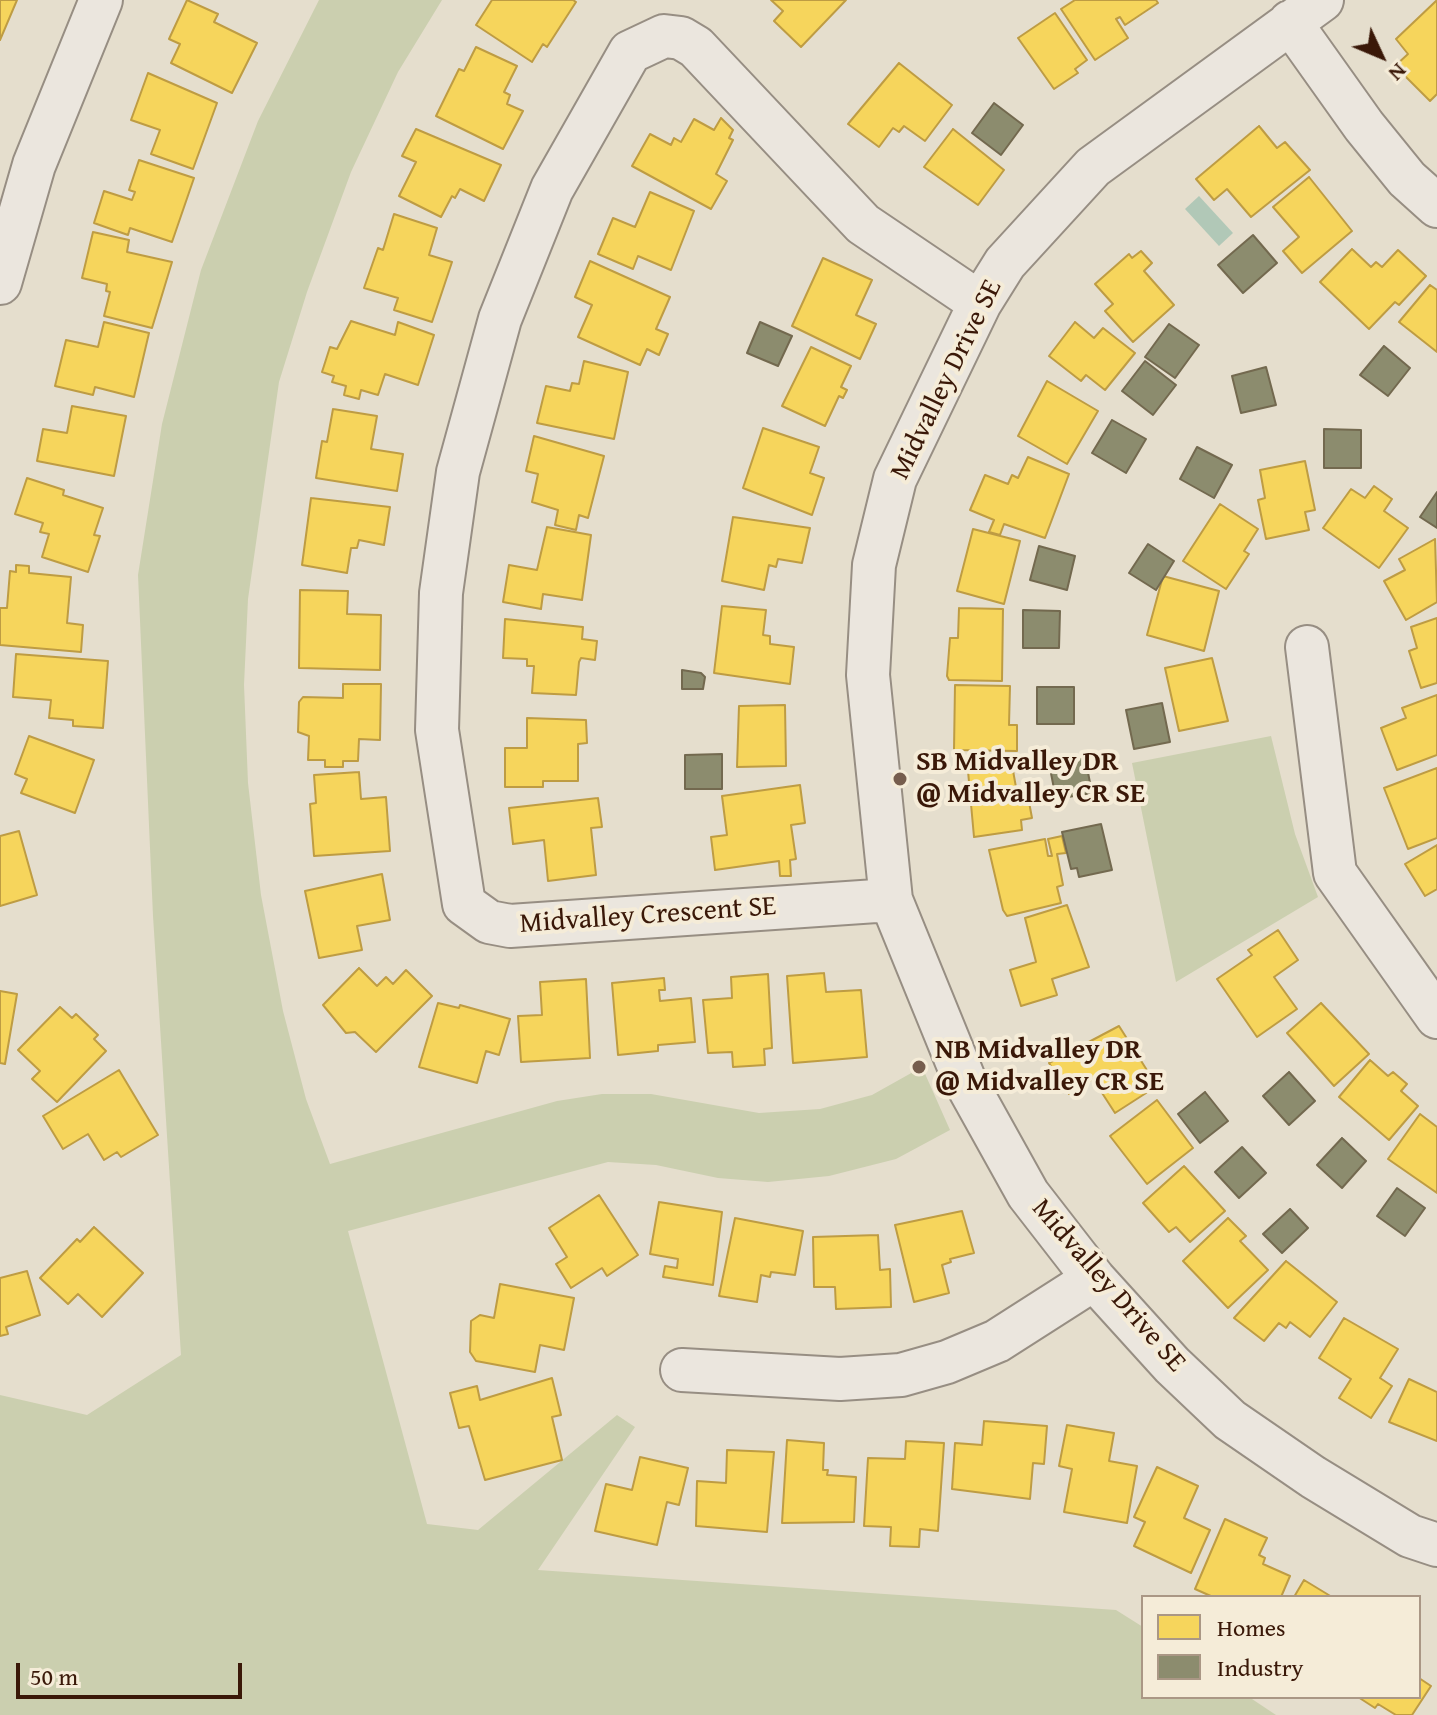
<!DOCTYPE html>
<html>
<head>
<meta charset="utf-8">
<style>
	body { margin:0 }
	#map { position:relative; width:1437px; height:1715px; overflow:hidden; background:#e5decd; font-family:"Gentium Book Plus",serif }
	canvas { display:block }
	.legend { position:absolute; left:1141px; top:1595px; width:280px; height:104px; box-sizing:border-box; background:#f5ecd8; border:2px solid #aa9785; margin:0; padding:10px 14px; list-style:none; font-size:24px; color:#3a1808 }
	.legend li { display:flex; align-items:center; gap:16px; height:40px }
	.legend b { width:40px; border:2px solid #aa9785 }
	.north { position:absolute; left:1341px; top:16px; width:80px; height:80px; -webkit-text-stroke:6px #f5ecd8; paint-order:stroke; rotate:134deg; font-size:22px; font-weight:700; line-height:32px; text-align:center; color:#3a1808 }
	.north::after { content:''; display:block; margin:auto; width:28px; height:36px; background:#3a1808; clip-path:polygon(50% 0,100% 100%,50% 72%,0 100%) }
	.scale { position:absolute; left:16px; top:1663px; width:226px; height:36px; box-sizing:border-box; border:4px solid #3a1808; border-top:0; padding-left:10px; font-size:24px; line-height:28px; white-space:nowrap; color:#3a1808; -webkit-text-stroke:6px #f5ecd8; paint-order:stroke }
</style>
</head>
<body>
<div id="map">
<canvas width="1437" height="1715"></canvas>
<ul class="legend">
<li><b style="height:22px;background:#f6d55c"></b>Homes</li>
<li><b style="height:22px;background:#8c8c6e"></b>Industry</li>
</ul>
<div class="north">N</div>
<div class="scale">50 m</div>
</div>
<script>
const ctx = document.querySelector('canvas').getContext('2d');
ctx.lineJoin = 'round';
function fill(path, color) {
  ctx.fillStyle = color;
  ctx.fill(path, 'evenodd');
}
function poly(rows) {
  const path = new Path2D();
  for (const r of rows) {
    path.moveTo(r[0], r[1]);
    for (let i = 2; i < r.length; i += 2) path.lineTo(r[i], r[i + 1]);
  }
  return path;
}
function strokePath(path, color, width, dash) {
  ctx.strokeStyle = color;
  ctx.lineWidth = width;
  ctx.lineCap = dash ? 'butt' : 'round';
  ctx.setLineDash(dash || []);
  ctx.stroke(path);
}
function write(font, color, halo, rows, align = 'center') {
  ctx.font = font + ' "Gentium Book Plus",serif';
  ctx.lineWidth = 8;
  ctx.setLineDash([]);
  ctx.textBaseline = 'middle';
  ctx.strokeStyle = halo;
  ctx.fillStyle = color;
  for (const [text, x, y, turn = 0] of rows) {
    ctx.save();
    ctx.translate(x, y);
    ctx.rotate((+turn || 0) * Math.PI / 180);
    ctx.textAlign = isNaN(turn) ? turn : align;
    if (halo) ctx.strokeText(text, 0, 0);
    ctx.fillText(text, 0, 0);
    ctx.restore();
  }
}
const green = poly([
	[319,0,442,0,398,72,351,172,307,292,279,382,248,599,244,685,248,783,261,895,283,1011,306,1099,330,1164,557,1101,602,1094,651,1094,759,1113,820,1109,872,1095,922,1067,950,1130,896,1159,829,1176,768,1182,718,1178,656,1165,608,1162,348,1231,427,1524,478,1530,617,1415,635,1427,538,1570,1116,1610,1143,1627,1143,1697,1249,1697,1276,1715,0,1715,0,1395,87,1415,181,1355,153,916,138,575,162,424,201,270,258,121],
	[1271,736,1295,834,1318,897,1176,982,1132,763]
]);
const water = poly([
	[1199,196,1233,233,1219,246,1185,209]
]);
const homes = poly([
	[0,0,17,0,0,40,0,0],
	[187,0,218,14,214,22,257,43,232,93,171,63,180,44,169,39,187,0],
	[492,0,573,0,576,2,547,47,543,44,532,62,476,25,492,0],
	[771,0,846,0,801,47,774,21,783,11,771,0],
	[1075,0,1156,0,1158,3,1125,25,1120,17,1116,19,1128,38,1095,60,1061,9,1075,0],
	[1437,0,1437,94,1430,101,1395,66,1408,54,1396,39,1437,0],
	[1055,13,1087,60,1075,69,1078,73,1054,89,1018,38,1055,13],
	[476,47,517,66,504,92,510,95,507,104,523,111,503,149,436,116,459,69,464,71,476,47],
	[899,63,952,105,925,141,904,126,899,132,893,128,879,147,848,124,899,63],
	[148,73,217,103,193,169,151,154,160,130,131,120,148,73],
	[721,118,733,130,729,138,733,140,716,174,727,181,711,209,632,166,650,134,671,145,674,138,681,142,694,119,714,130,721,118],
	[1259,126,1277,148,1285,142,1310,170,1251,217,1227,189,1214,200,1196,179,1259,126],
	[416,129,501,165,484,201,460,189,455,198,452,196,441,217,399,196,416,162,402,156,416,129],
	[953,129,1004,170,978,205,924,167,953,129],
	[139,160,194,178,172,242,130,228,128,235,94,223,104,191,132,200,135,192,129,190,139,160],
	[1309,177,1352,231,1302,273,1283,251,1299,237,1273,207,1309,177],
	[650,192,694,211,671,270,638,256,633,269,598,254,613,218,635,227,650,192],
	[394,214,437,228,429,255,452,262,432,322,394,310,398,298,364,288,378,248,383,250,394,214],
	[93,232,129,240,127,252,172,262,152,328,104,316,110,292,106,291,107,284,82,278,93,232],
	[1352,249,1371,267,1376,262,1382,267,1398,250,1426,276,1399,305,1395,302,1369,329,1320,282,1352,249],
	[1141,251,1152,263,1144,271,1174,305,1133,342,1105,311,1113,304,1095,284,1129,254,1132,258,1141,251],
	[823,258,872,280,856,315,876,324,860,359,792,326,823,258],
	[590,261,670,297,656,329,668,334,659,355,647,349,640,365,578,337,592,305,575,297,590,261],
	[1430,285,1437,290,1437,352,1399,322,1430,285],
	[351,321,395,335,398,322,434,335,418,385,385,374,378,395,361,390,359,399,344,395,346,386,332,382,334,376,322,372,330,347,337,349,351,321],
	[104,322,149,333,134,397,95,387,93,395,55,386,66,340,98,347,104,322],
	[1075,322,1094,338,1103,328,1135,353,1105,390,1086,375,1081,381,1049,356,1075,322],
	[811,347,851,366,841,387,847,390,843,398,839,396,825,426,782,406,811,347],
	[584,361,628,372,614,439,537,423,546,386,570,391,572,383,579,384,584,361],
	[1047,381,1098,411,1067,464,1018,436,1047,381],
	[72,406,126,416,114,476,37,461,43,429,67,433,72,406],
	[333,409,377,416,371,449,403,454,397,491,316,478,322,441,327,442,333,409],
	[763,428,819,447,810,473,824,478,812,515,743,488,763,428],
	[534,436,604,456,588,518,579,515,576,530,555,525,558,510,532,502,538,474,526,471,534,436],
	[1028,457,1069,474,1045,538,1004,524,1000,535,989,532,994,520,970,510,985,475,1008,484,1012,475,1018,478,1028,457],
	[1305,461,1315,510,1305,512,1309,530,1266,539,1258,500,1265,498,1260,470,1305,461],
	[27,478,64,490,63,495,103,508,94,535,100,536,88,572,42,557,49,534,40,532,43,523,15,514,27,478],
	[1374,486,1392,499,1384,511,1408,528,1379,568,1323,528,1351,489,1365,498,1374,486],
	[311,498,390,507,384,545,359,540,357,548,351,548,347,573,302,565,311,498],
	[1220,504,1258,529,1244,551,1249,554,1226,589,1183,561,1220,504],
	[733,517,810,528,802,563,778,559,776,567,769,565,764,590,722,581,733,517],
	[547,527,591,535,582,600,543,594,541,609,503,602,509,565,537,570,547,527],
	[973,529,1020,541,1004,604,957,591,973,529],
	[1435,539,1437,602,1406,620,1384,581,1405,570,1399,559,1435,539],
	[16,565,29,566,29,573,71,577,67,623,83,625,81,652,0,645,0,608,7,608,10,571,16,572,16,565],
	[1163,576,1219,591,1204,651,1147,635,1163,576],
	[300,590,348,591,347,614,381,615,380,670,299,668,300,590],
	[722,606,766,610,763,635,770,636,770,644,794,647,790,684,714,673,722,606],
	[959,608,1003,609,1002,681,949,680,947,676,950,638,958,638,959,608],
	[1437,618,1437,683,1421,688,1409,651,1417,648,1411,627,1437,618],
	[505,619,583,627,582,639,597,641,595,660,581,658,579,662,576,695,532,693,534,666,527,666,527,659,503,658,505,619],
	[16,654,108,661,103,728,73,726,73,720,49,718,51,700,13,697,16,654],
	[1212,658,1228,721,1179,731,1165,668,1212,658],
	[343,684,381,684,380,740,359,739,358,761,343,761,343,767,325,767,325,760,308,760,309,736,298,732,299,702,303,697,343,698,343,684],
	[955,685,1010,686,1009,725,1017,725,1017,751,954,750,955,685],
	[1437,695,1437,755,1397,770,1381,728,1406,718,1402,708,1437,695],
	[785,705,786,766,737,767,739,706,785,705],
	[527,718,586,720,587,743,578,744,578,781,543,781,543,787,505,787,505,748,527,748,527,718],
	[29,736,94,760,75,813,21,793,27,779,15,774,29,736],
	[1012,765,1019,804,1029,802,1032,818,1021,820,1022,830,974,837,968,771,1012,765],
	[1437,768,1437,838,1408,849,1384,788,1437,768],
	[359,772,361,799,386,797,390,851,314,856,310,804,316,803,314,775,359,772],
	[800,785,805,823,791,825,796,859,790,860,791,876,780,876,779,861,715,870,711,837,727,835,722,796,800,785],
	[598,798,602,827,591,828,596,875,548,881,544,840,513,844,509,808,598,798],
	[19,831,37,895,0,906,0,836,19,831],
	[1062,836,1066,853,1057,854,1063,885,1057,887,1061,903,1007,916,1003,910,989,850,1045,839,1048,856,1052,856,1048,839,1062,836],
	[1437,845,1437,889,1425,896,1405,864,1437,845],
	[382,874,390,920,357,926,362,950,319,958,305,891,382,874],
	[1067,905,1089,967,1052,979,1057,995,1021,1006,1010,970,1036,962,1025,918,1067,905],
	[1278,930,1298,960,1274,977,1297,1009,1257,1037,1217,979,1252,955,1248,950,1278,930],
	[359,968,377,986,386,977,393,984,406,970,432,996,376,1052,355,1032,346,1033,323,1005,359,968],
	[824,973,826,992,861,990,867,1057,793,1063,787,976,824,973],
	[768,974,772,1048,764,1049,765,1065,733,1067,732,1052,708,1053,703,1000,732,998,731,977,768,974],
	[664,978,665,990,659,990,660,1001,691,998,695,1042,658,1045,658,1051,618,1055,612,983,664,978],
	[586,979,590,1058,521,1062,518,1016,542,1015,540,982,586,979],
	[0,991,17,994,5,1064,0,1063,0,991],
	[438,1003,459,1008,460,1005,510,1019,499,1055,486,1051,477,1083,419,1067,438,1003],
	[1321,1003,1369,1054,1334,1086,1287,1033,1321,1003],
	[60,1007,72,1018,76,1014,98,1035,94,1039,106,1051,57,1102,32,1079,40,1071,18,1050,60,1007],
	[1119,1026,1157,1086,1115,1113,1093,1079,1069,1094,1049,1063,1119,1026],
	[1370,1060,1388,1076,1393,1072,1407,1084,1401,1091,1418,1106,1389,1140,1339,1097,1370,1060],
	[119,1070,158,1135,121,1157,117,1152,104,1160,88,1134,63,1149,43,1116,119,1070],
	[1157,1100,1193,1148,1147,1184,1110,1136,1157,1100],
	[1420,1114,1437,1127,1437,1193,1388,1159,1420,1114],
	[1184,1166,1225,1211,1190,1242,1176,1227,1169,1232,1143,1203,1184,1166],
	[599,1195,638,1255,607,1276,602,1268,571,1288,556,1264,567,1257,549,1228,599,1195],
	[659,1202,722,1212,713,1285,663,1277,665,1266,677,1268,678,1259,650,1254,659,1202],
	[962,1211,974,1253,950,1259,951,1262,942,1265,949,1293,914,1302,895,1225,962,1211],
	[735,1218,803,1231,795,1275,771,1272,770,1277,761,1275,757,1302,719,1296,735,1218],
	[1228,1218,1246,1236,1240,1241,1268,1270,1228,1308,1183,1261,1228,1218],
	[94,1227,143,1273,102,1317,78,1294,68,1304,40,1278,77,1239,80,1242,94,1227],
	[878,1235,880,1270,890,1269,891,1307,836,1309,835,1287,814,1287,813,1237,878,1235],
	[1286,1261,1337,1302,1310,1337,1290,1322,1286,1328,1279,1323,1264,1341,1234,1318,1286,1261],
	[27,1271,40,1315,6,1327,8,1334,0,1336,0,1278,27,1271],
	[500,1284,574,1298,564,1350,540,1345,535,1372,476,1361,470,1352,471,1321,480,1315,494,1318,500,1284],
	[1344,1318,1398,1349,1380,1378,1392,1386,1371,1418,1339,1398,1351,1379,1319,1358,1344,1318],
	[552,1378,561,1415,552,1417,562,1460,485,1480,469,1426,459,1428,450,1393,477,1386,480,1400,552,1378],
	[1409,1379,1437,1392,1437,1441,1389,1422,1409,1379],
	[984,1421,1047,1426,1044,1464,1033,1463,1030,1499,952,1489,955,1443,982,1445,984,1421],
	[1067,1425,1114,1433,1109,1461,1137,1466,1127,1523,1064,1512,1072,1469,1059,1466,1067,1425],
	[787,1440,824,1443,823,1470,828,1470,827,1475,856,1477,854,1522,782,1523,787,1440],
	[906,1441,944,1443,938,1531,920,1529,919,1547,890,1546,891,1527,864,1526,868,1458,905,1459,906,1441],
	[727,1450,774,1452,767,1532,696,1526,697,1481,726,1483,727,1450],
	[640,1457,688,1468,679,1505,667,1502,657,1545,595,1531,606,1484,632,1490,640,1457],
	[1157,1467,1198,1486,1184,1518,1210,1530,1191,1573,1134,1546,1145,1522,1134,1517,1157,1467],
	[1225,1519,1267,1538,1259,1555,1265,1558,1263,1564,1290,1576,1281,1597,1213,1597,1195,1589,1225,1519],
	[1304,1580,1332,1597,1294,1597,1304,1580],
	[1419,1678,1431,1686,1412,1715,1396,1715,1378,1704,1375,1708,1358,1697,1419,1697,1419,1678]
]);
const industry = poly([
	[994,103,1023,125,1001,155,972,133,994,103],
	[1253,235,1277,263,1243,293,1218,265,1253,235],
	[760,322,792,336,778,366,747,353,760,322],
	[1169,324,1199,345,1175,378,1145,357,1169,324],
	[1384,346,1410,368,1388,396,1360,375,1384,346],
	[1145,361,1176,385,1153,415,1122,391,1145,361],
	[1266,367,1276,405,1241,413,1232,376,1266,367],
	[1112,420,1146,439,1126,473,1092,453,1112,420],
	[1324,429,1361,430,1361,468,1324,468,1324,429],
	[1197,447,1232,465,1214,498,1180,479,1197,447],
	[1437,492,1437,528,1420,517,1437,492],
	[1148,544,1174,561,1156,590,1129,573,1148,544],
	[1039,546,1075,556,1067,590,1030,580,1039,546],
	[1023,610,1060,611,1059,648,1023,648,1023,610],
	[682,670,701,673,705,677,703,689,682,689,682,670],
	[1037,687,1074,687,1074,724,1037,724,1037,687],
	[1162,703,1170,742,1134,749,1126,710,1162,703],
	[722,754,722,789,685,789,685,755,722,754],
	[1085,757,1092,793,1056,799,1049,763,1085,757],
	[1101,824,1112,870,1079,877,1077,868,1071,869,1062,832,1101,824],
	[1289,1072,1315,1101,1289,1125,1263,1096,1289,1072],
	[1205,1092,1228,1121,1200,1143,1178,1114,1205,1092],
	[1342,1138,1366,1161,1342,1188,1317,1165,1342,1138],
	[1242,1147,1266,1173,1239,1198,1215,1172,1242,1147],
	[1397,1188,1425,1208,1405,1236,1377,1216,1397,1188],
	[1290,1209,1308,1228,1282,1253,1263,1234,1290,1209]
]);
const minor = poly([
	[1322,0,1093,167,1005,263,980,303,895,479,874,565,868,675,891,900,964,1079,1028,1194,1094,1279,1172,1365,1230,1420,1313,1477,1410,1536,1437,1545],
	[1290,22,1364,126,1407,179,1437,206],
	[0,283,34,165,101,0],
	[1307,647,1335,873,1437,1017],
	[891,900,510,926,489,922,464,904,437,730,441,593,458,472,500,319,552,189,630,52,664,36,681,38,696,47,863,224,980,303],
	[682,1370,840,1379,901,1375,947,1362,997,1341,1094,1279]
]);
const markers = [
	[900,779,8,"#765d4d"],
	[919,1067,8,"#765d4d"]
];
const streetNames = [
	["Midvalley Drive SE",947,380,-64],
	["Midvalley Crescent SE",648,916,-4],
	["Midvalley Drive SE",1108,1286,49]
];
const poiNames = [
	["SB Midvalley DR",916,763],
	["@ Midvalley CR SE",916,795],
	["NB Midvalley DR",935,1051],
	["@ Midvalley CR SE",935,1083]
];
fill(green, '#cbcfaf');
fill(water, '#b1c8b7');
fill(homes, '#f6d55c');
strokePath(homes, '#be9c43', 2);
fill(industry, '#8c8c6e');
strokePath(industry, '#73694f', 2);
strokePath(minor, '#978e83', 46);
strokePath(minor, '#ebe6de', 42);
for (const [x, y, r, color] of markers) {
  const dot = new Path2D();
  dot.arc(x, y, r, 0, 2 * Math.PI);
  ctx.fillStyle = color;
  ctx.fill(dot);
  strokePath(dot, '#f5ecd8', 3);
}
write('28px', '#3a1808', '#f5ecd8', streetNames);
write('bold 28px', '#3a1808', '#f5ecd8', poiNames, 'left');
</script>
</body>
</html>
